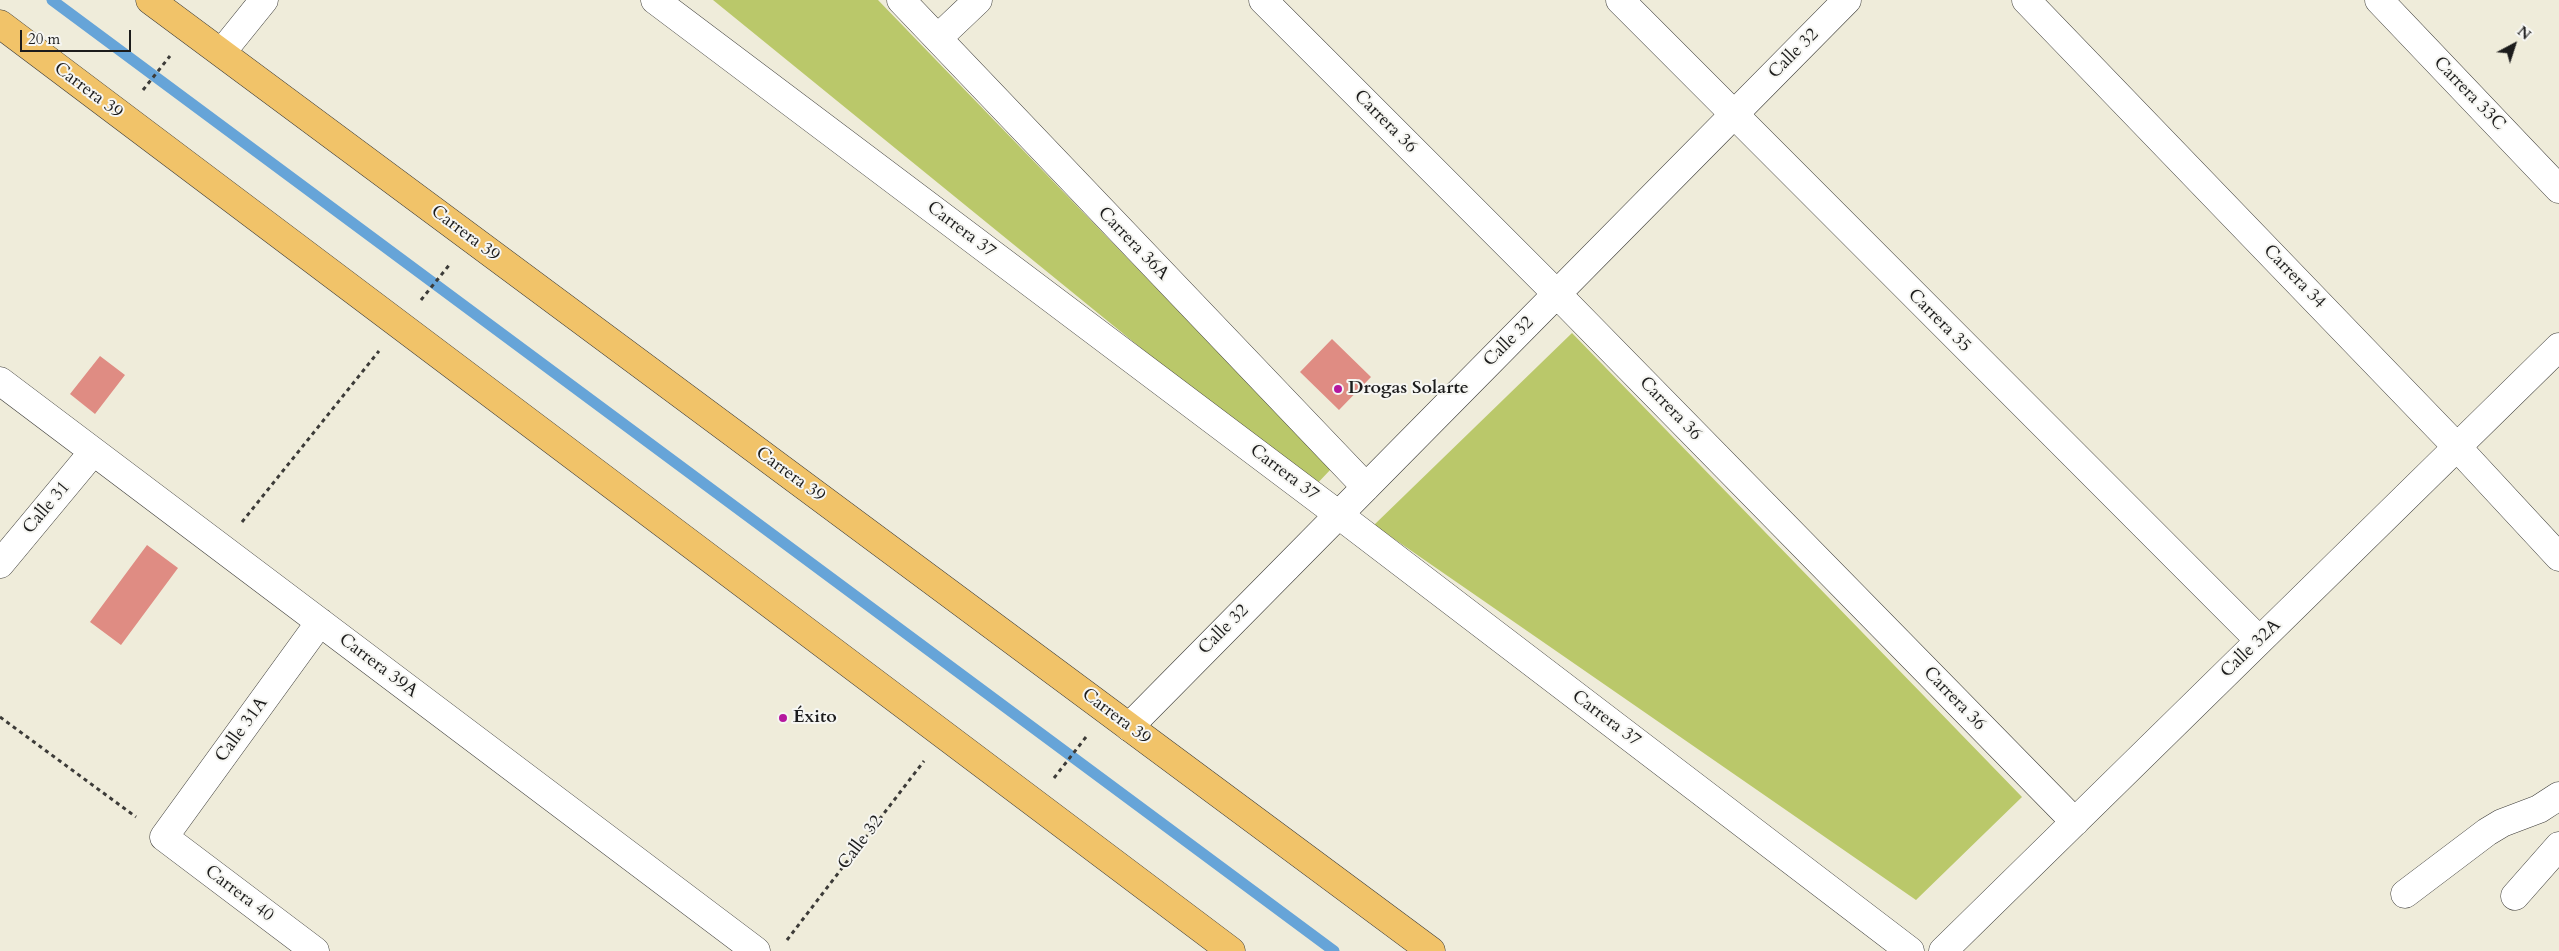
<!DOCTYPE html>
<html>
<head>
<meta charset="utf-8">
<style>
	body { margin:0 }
	#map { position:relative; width:2559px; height:951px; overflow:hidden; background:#efecda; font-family:Cardo,serif }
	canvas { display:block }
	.north { position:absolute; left:2489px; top:20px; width:50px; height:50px; -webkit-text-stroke:4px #f6f6f2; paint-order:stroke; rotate:40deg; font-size:14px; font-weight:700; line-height:20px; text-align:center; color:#1c1c1c }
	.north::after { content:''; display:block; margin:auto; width:18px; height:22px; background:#1c1c1c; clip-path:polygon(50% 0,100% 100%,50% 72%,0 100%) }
	.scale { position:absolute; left:20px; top:30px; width:111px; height:22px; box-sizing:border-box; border:2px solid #1c1c1c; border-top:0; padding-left:6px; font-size:15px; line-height:18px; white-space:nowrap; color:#1c1c1c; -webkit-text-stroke:4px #f6f6f2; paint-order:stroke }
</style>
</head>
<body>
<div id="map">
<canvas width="2559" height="951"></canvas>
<div class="north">N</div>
<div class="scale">20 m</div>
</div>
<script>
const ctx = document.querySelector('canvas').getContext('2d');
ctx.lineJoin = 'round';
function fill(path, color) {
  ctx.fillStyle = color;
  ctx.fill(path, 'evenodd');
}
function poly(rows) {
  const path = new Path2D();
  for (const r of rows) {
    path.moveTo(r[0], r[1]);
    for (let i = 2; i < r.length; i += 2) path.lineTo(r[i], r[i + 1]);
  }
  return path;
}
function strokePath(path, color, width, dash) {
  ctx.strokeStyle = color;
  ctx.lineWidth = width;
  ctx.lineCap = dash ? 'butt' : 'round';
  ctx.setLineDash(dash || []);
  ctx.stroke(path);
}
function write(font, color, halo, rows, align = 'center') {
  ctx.font = font + ' Cardo,serif';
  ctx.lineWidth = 4;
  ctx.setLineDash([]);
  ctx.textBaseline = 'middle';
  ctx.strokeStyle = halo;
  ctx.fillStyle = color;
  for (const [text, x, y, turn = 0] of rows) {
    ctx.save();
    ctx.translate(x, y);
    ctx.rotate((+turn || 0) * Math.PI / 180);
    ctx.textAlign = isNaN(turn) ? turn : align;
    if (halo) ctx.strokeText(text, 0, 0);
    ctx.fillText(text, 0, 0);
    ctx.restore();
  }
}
const green = poly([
	[713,0,878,0,1331,469,1313,488],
	[1572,333,2022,797,1916,900,1374,525]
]);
const stream = poly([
	[52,0,1334,951]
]);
const building = poly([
	[1332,339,1371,377,1339,410,1300,372],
	[100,356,125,375,95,414,70,394],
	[147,545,178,568,121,645,90,622]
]);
const path = poly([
	[143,90,170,56],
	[421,300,450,264],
	[242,522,379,351],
	[0,717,136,817],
	[1054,778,1086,737],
	[787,940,924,761]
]);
const minor = poly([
	[655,0,1339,515,1910,951],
	[901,0,1366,487],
	[1263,0,1557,294,2075,822],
	[1620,0,2259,640],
	[2026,0,2457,447,2559,557],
	[2379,0,2559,189],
	[938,38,978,0],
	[222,52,264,0],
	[0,381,756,951],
	[0,564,93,452],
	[1129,727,1847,0],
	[2405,894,2487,832,2502,823,2539,809,2559,796],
	[2515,896,2559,846],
	[315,951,164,837,320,622],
	[1943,951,2559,347]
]);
const major = poly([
	[150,0,1431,951],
	[0,24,1231,951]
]);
const markers = [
	[1338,389,5,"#b5179e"],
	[783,718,5,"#b5179e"]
];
const streetNames = [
	["Calle 32",1794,54,-45],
	["Carrera 39",88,91,37],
	["Carrera 33C",2469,94,46],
	["Carrera 36",1385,122,45],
	["Carrera 37",961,230,37],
	["Carrera 39",465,234,37],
	["Carrera 36A",1133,244,46],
	["Carrera 34",2294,277,46],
	["Carrera 35",1939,321,45],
	["Calle 32",1509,342,-45],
	["Carrera 36",1670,409,46],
	["Carrera 37",1284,473,37],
	["Carrera 39",790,475,36],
	["Calle 31",47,508,-50],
	["Calle 32",1224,630,-45],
	["Calle 32A",2251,649,-44],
	["Carrera 39A",378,666,37],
	["Carrera 36",1954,699,46],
	["Carrera 39",1116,717,37],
	["Carrera 37",1606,719,37],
	["Calle 31A",242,730,-54],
	["Calle 32",861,843,-53],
	["Carrera 40",239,894,37]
];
const poiNames = [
	["Drogas Solarte",1348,389],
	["Éxito",793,718]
];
fill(green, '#bac86a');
strokePath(stream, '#66a4d8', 11);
fill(building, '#df8c83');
strokePath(minor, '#3c3b38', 29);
strokePath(major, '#3c3b38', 29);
strokePath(path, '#3c3b38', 3, [4, 4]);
strokePath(minor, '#fff', 28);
strokePath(major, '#f1c369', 28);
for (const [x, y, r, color] of markers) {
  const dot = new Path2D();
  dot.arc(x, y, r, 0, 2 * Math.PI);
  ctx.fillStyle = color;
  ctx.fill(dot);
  strokePath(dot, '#f6f6f2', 2);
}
write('18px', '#1c1c1c', '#f6f6f2', streetNames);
write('bold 18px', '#1c1c1c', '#f6f6f2', poiNames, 'left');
</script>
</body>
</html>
